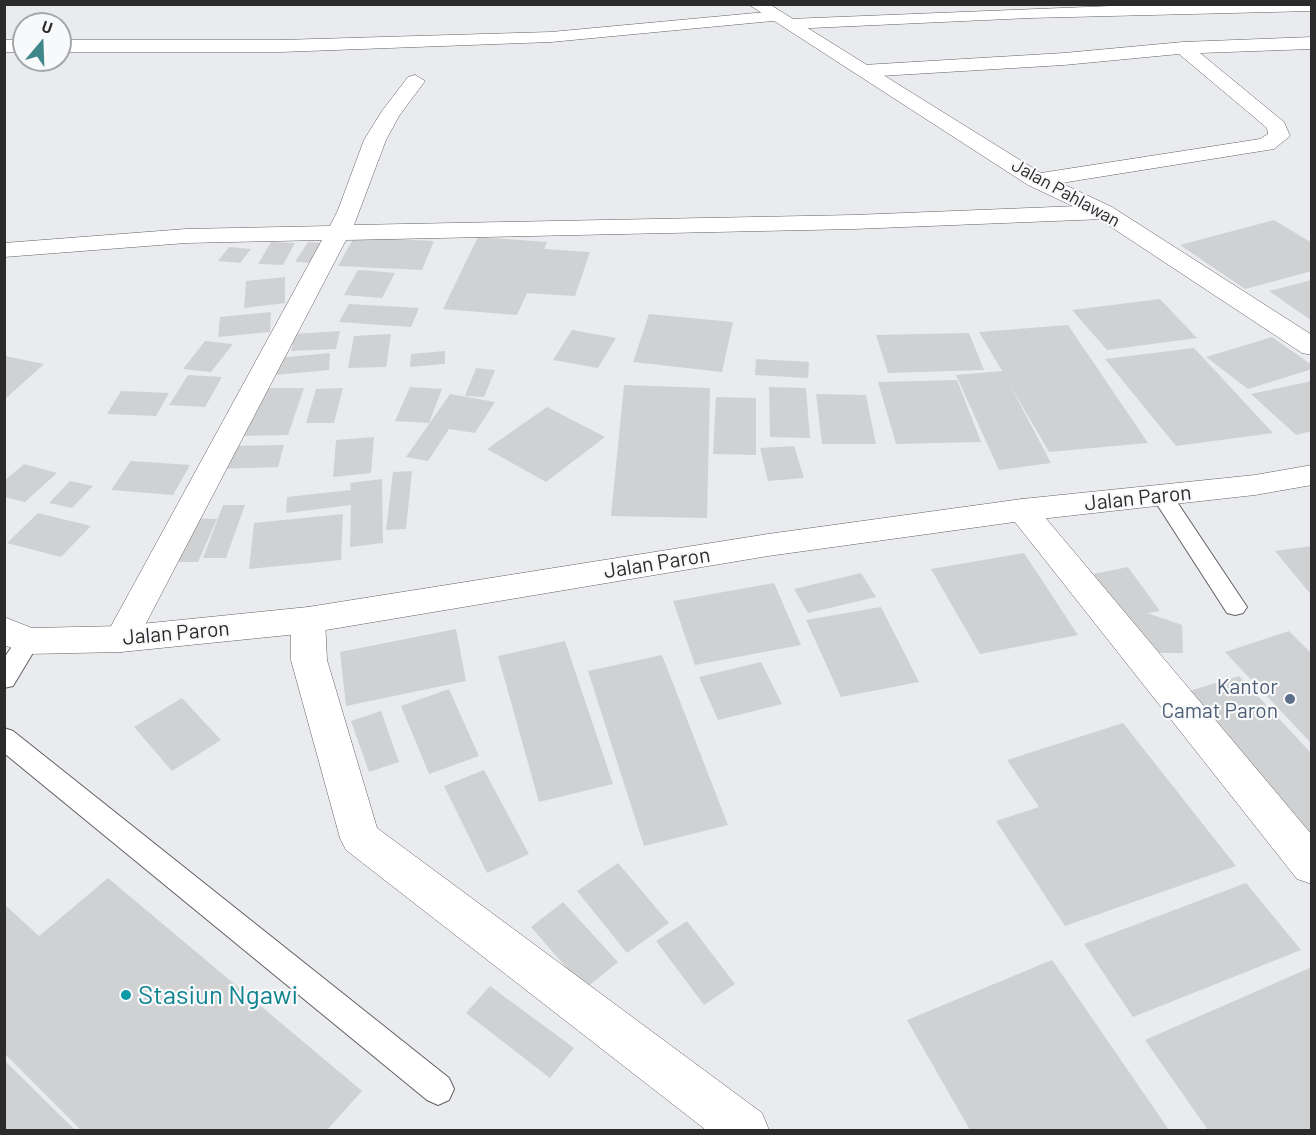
<!DOCTYPE html>
<html>
<head>
<meta charset="utf-8">
<style>
	body { margin:0 }
	#map { position:relative; width:1316px; height:1135px; overflow:hidden; background:#eaebee; font-family:Barlow,sans-serif }
	canvas { display:block }
	.frame { position:absolute; inset:0; border:6px solid #2b2b2c; pointer-events:none }
	.north { position:absolute; left:12px; top:12px; width:60px; height:60px; box-sizing:border-box; background:#f8f9fb; border:2px solid #a6a7a8; border-radius:50%; rotate:19deg; font-size:16px; font-weight:700; line-height:24px; text-align:center; color:#2b2b2c }
	.north::after { content:''; display:block; margin:auto; width:21px; height:27px; background:#3f878b; clip-path:polygon(50% 0,100% 100%,50% 72%,0 100%) }
</style>
</head>
<body>
<div id="map">
<canvas width="1316" height="1135"></canvas>
<div class="frame"></div>
<div class="north">U</div>
</div>
<script>
const ctx = document.querySelector('canvas').getContext('2d');
ctx.lineJoin = 'round';
function fill(path, color) {
  ctx.fillStyle = color;
  ctx.fill(path, 'evenodd');
}
function poly(rows) {
  const path = new Path2D();
  for (const r of rows) {
    path.moveTo(r[0], r[1]);
    for (let i = 2; i < r.length; i += 2) path.lineTo(r[i], r[i + 1]);
  }
  return path;
}
function strokePath(path, color, width, dash) {
  ctx.strokeStyle = color;
  ctx.lineWidth = width;
  ctx.lineCap = dash ? 'butt' : 'round';
  ctx.setLineDash(dash || []);
  ctx.stroke(path);
}
function write(font, color, halo, rows, align = 'center') {
  ctx.font = font + ' Barlow,sans-serif';
  ctx.lineWidth = 4.5;
  ctx.setLineDash([]);
  ctx.textBaseline = 'middle';
  ctx.strokeStyle = halo;
  ctx.fillStyle = color;
  for (const [text, x, y, turn = 0] of rows) {
    ctx.save();
    ctx.translate(x, y);
    ctx.rotate((+turn || 0) * Math.PI / 180);
    ctx.textAlign = isNaN(turn) ? turn : align;
    if (halo) ctx.strokeText(text, 0, 0);
    ctx.fillText(text, 0, 0);
    ctx.restore();
  }
}
const building = poly([
	[1274,220,1312,243,1312,271,1245,289,1180,245],
	[354,237,434,241,422,270,338,266],
	[478,237,547,242,544,249,590,252,575,296,527,293,517,315,443,309],
	[271,242,295,243,283,265,258,264],
	[308,242,327,243,315,263,295,262],
	[229,247,251,249,240,263,218,261],
	[358,270,374,271,395,273,382,298,344,295],
	[285,277,285,303,244,308,246,281],
	[1312,280,1312,321,1269,291],
	[1160,299,1197,338,1107,350,1072,310],
	[349,304,419,308,411,327,339,322],
	[271,312,270,332,218,337,220,317],
	[649,314,733,322,722,372,633,362],
	[1068,325,1148,443,1049,452,1010,385,1051,463,999,470,956,375,1002,371,979,332],
	[572,330,616,338,598,368,553,360],
	[340,331,336,349,291,351,295,334],
	[969,333,984,370,888,373,876,335],
	[391,334,386,367,348,368,354,336],
	[1272,337,1312,365,1312,369,1248,389,1206,357],
	[205,341,233,344,211,372,183,369],
	[1194,348,1273,433,1176,446,1105,359],
	[445,351,445,364,410,367,411,354],
	[330,353,329,370,275,375,276,358],
	[5,356,44,364,5,399],
	[756,359,809,362,808,378,755,375],
	[476,368,495,370,484,397,465,396],
	[188,375,222,377,205,407,169,405],
	[957,380,981,442,896,444,878,382],
	[1312,381,1312,431,1296,435,1251,394],
	[624,385,710,388,707,518,611,516],
	[410,387,442,389,429,423,395,421],
	[769,387,806,388,810,438,770,437],
	[256,388,304,388,288,435,238,436],
	[343,388,334,423,306,423,316,389],
	[121,391,169,393,156,416,107,414],
	[450,394,495,402,475,433,449,429,428,461,406,457],
	[816,394,866,395,876,444,822,444],
	[716,397,756,398,756,455,713,454],
	[547,407,605,437,546,482,487,449],
	[374,437,371,473,333,477,336,440],
	[284,445,278,467,216,469,224,446],
	[794,446,804,478,768,481,760,448],
	[131,461,190,465,173,495,111,490],
	[24,464,57,473,25,502,4,497,4,481],
	[412,471,406,529,386,530,393,472],
	[382,479,383,543,350,547,351,505,286,513,287,497,351,490,350,483],
	[70,481,93,486,72,508,49,503],
	[223,505,245,505,226,558,203,558],
	[38,513,91,526,61,557,7,543],
	[343,514,341,560,249,569,254,523],
	[188,518,217,519,198,562,169,562],
	[1312,546,1312,596,1275,551],
	[1024,553,1078,635,980,654,931,569],
	[1128,567,1160,611,1147,613,1182,625,1183,653,1139,653,1084,576],
	[861,573,876,597,808,613,794,589],
	[774,583,801,645,695,665,673,601],
	[881,607,919,682,841,697,806,620],
	[456,629,466,681,346,706,340,652],
	[1289,631,1312,654,1312,744,1225,652],
	[565,641,613,784,539,802,498,656],
	[662,655,728,825,644,846,588,671],
	[761,662,782,704,718,720,699,677],
	[1239,676,1312,754,1312,835,1186,692],
	[449,689,479,756,429,774,401,706],
	[182,698,221,740,172,771,134,727],
	[381,711,399,762,369,772,351,721],
	[1123,723,1236,866,1065,926,996,821,1039,807,1007,760],
	[484,770,529,854,487,873,444,786],
	[618,863,669,923,627,953,577,891],
	[108,878,362,1091,327,1130,81,1130,5,1054,5,905,39,936],
	[1246,883,1301,950,1133,1017,1084,944],
	[563,902,618,962,585,989,531,927],
	[687,921,735,984,704,1005,656,941],
	[1052,960,1169,1130,970,1130,907,1020],
	[1312,967,1312,1130,1208,1130,1145,1040],
	[490,986,574,1048,550,1078,466,1013],
	[4,1060,75,1130,4,1130]
]);
const lane = poly([
	[1162,488,1169,490,1247,607,1243,613,1235,615,1227,613,1151,495,1155,490,1162,488],
	[28,632,36,635,40,641,13,686,4,688,4,658,20,635,28,632],
	[4,728,13,731,449,1078,454,1089,449,1100,438,1105,427,1100,4,753,4,728]
]);
const street = poly([
	[1161,4,1312,4,1312,11,1030,18,789,29,780,24,789,19,1161,4],
	[777,11,786,16,783,20,551,42,281,52,60,52,60,40,281,40,551,32,777,11],
	[1312,37,1312,49,1200,53,1284,122,1290,136,1274,149,1036,187,1028,185,1025,180,1028,175,1260,139,1268,134,1267,128,1179,54,1064,65,863,77,853,71,863,65,1064,53,1183,42,1312,37],
	[4,40,24,40,24,52,4,52,4,40],
	[415,75,425,81,399,116,386,140,354,225,854,215,1104,205,1112,207,1116,212,1112,217,1104,219,854,229,346,240,133,648,121,652,109,648,104,639,322,240,186,243,4,257,4,243,186,229,330,226,338,210,364,140,382,111,408,77,415,75],
	[1022,499,1033,503,1312,835,1312,884,1297,879,1011,517,1006,510,1011,503,1022,499],
	[308,607,320,611,325,620,327,660,377,828,762,1113,769,1130,706,1130,346,850,340,838,291,660,291,620,296,611,308,607]
]);
const secondary = poly([
	[748,4,769,4,1044,175,1112,207,1312,335,1312,355,1302,353,1096,217,1028,185,748,4],
	[1312,465,1312,485,1255,495,1022,521,768,556,308,633,121,652,28,654,4,645,4,617,32,628,121,626,308,607,768,534,1022,499,1255,475,1312,465]
]);
const markers = [
	[1290,699,6,"#5c6f8a"],
	[126,995,6,"#0f9aa8"]
];
const farStreetnames = [
	["Jalan Pahlawan",1066,193,29]
];
const streetNames = [
	["Jalan Paron",1138,498,-6],
	["Jalan Paron",657,563,-9],
	["Jalan Paron",176,633,-5]
];
const serviceNames = [
	["Kantor",1278,687],
	["Camat Paron",1278,711]
];
const nearCulturenames = [
	["Stasiun Ngawi",138,995]
];
fill(building, '#d0d1d3');
strokePath(lane, '#616163', 2);
strokePath(street, '#616163', 1);
strokePath(secondary, '#616163', 1);
fill(lane, '#fff');
fill(street, '#fff');
fill(secondary, '#fff');
for (const [x, y, r, color] of markers) {
  const dot = new Path2D();
  dot.arc(x, y, r, 0, 2 * Math.PI);
  ctx.fillStyle = color;
  ctx.fill(dot);
  strokePath(dot, '#f8f9fb', 2);
}
write('18px', '#2b2b2c', '#f8f9fb', farStreetnames);
write('21px', '#2b2b2c', '#f8f9fb', streetNames);
write('21px', '#4e5e75', '#f8f9fb', serviceNames, 'right');
write('26px', '#0d838f', '#f8f9fb', nearCulturenames, 'left');
</script>
</body>
</html>
